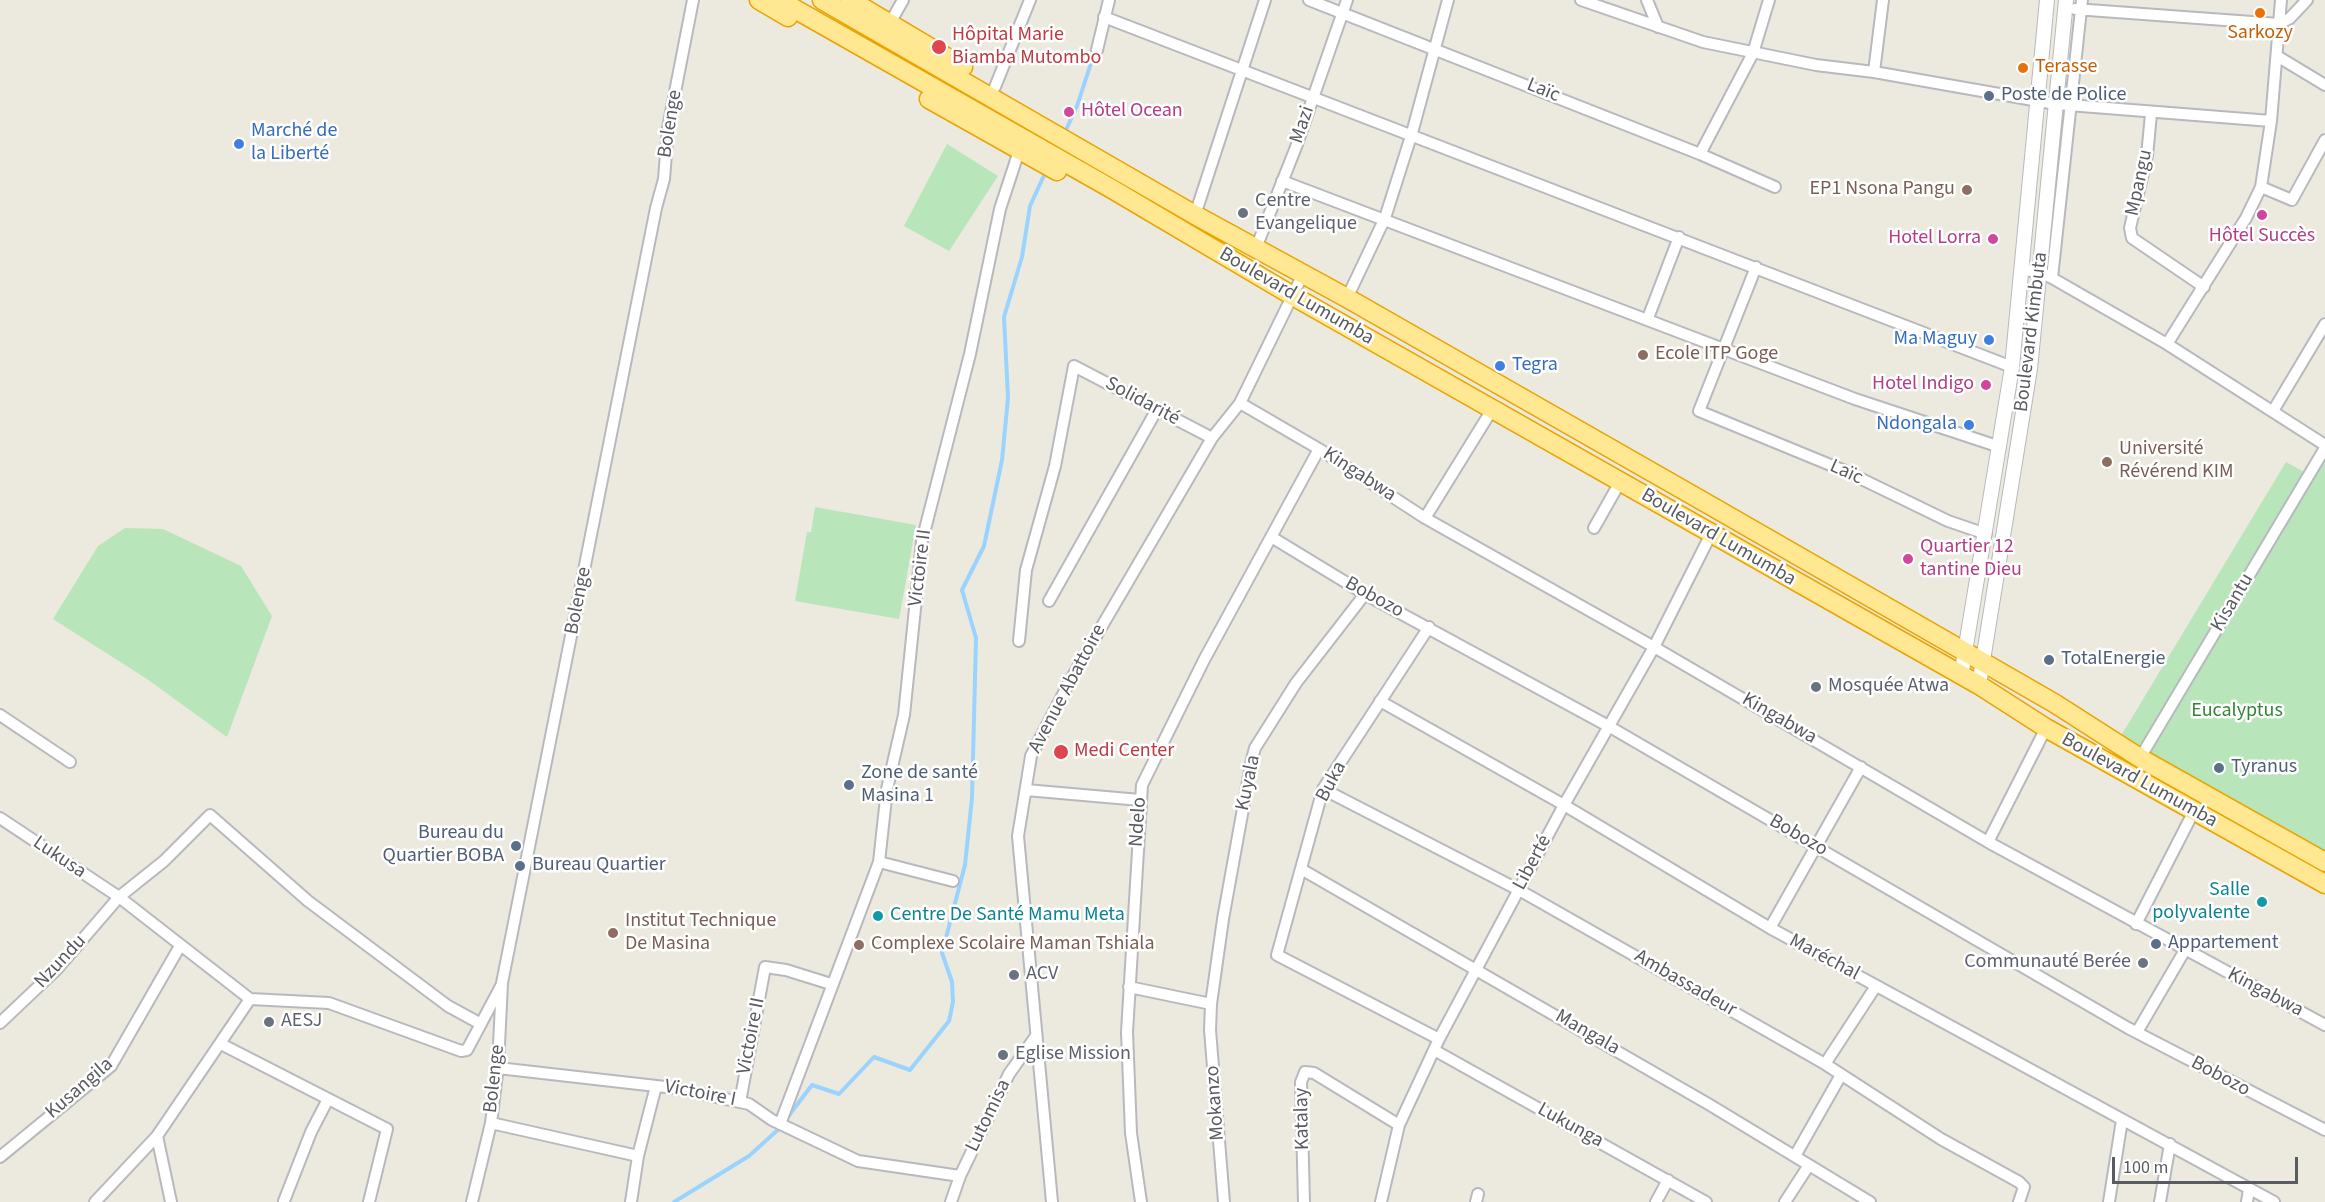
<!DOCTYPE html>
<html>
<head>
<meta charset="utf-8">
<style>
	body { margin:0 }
	#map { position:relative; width:2325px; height:1202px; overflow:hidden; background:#ece9de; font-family:"Source Sans 3",sans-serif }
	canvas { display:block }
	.scale { position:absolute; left:2112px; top:1157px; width:186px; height:27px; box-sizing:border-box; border:3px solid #585b60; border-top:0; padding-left:8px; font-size:18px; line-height:21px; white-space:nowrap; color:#585b60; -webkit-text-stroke:4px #fff; paint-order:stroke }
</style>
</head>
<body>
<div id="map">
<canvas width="2325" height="1202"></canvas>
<div class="scale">100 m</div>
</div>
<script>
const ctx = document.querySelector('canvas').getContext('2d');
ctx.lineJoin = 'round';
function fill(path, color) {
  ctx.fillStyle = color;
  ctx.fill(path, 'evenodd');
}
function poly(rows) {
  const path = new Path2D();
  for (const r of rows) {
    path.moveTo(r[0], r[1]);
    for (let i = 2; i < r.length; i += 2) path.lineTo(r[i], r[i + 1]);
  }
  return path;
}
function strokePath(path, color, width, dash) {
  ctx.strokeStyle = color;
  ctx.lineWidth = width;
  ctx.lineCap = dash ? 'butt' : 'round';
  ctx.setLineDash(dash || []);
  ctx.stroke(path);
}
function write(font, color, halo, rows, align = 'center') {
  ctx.font = font + ' "Source Sans 3",sans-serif';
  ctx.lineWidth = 5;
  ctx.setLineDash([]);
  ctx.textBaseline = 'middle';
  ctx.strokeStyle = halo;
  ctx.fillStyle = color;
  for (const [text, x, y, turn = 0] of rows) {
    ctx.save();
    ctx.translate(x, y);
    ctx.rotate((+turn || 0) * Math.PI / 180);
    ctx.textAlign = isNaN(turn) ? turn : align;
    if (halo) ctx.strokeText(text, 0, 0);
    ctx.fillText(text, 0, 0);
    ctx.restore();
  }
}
const green = poly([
	[947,144,998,176,949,251,904,226],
	[2325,443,2325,862,2116,744,2286,462,2306,473],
	[815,507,916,525,899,619,795,601,807,532,811,532],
	[125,528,163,529,241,566,272,616,227,737,147,679,53,619,98,546]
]);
const stream = poly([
	[1065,132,1077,106,1094,54],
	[787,1118,812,1085,839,1094,874,1057,910,1070,949,1021,953,1002,952,982,942,953,965,865,972,798,976,638,962,590,984,546,1002,460,1008,398,1004,317,1022,257,1030,206,1046,171],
	[674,1202,749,1156,781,1127]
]);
const minor = poly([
	[1309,0,1700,154,1775,187],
	[1581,0,1703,42,1816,65,1874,72,2056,104,2271,121],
	[1647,0,1658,27],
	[2075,9,2279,24,2290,18,2307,0],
	[1104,17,2012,367],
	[890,23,903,0],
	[1097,50,1109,0],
	[2277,56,2325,85],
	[1874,72,1883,0],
	[995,87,1030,0],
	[2151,114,2147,156,2130,228,2132,238,2204,287],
	[1700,154,1753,53,1769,0],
	[1282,181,1855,399,2000,447],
	[2261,187,2292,200,2325,140],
	[1195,215,1265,0],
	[1256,248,1296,147,1347,0],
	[1756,267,1699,411,1845,471,1948,521,1986,534],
	[2022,270,2040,272,2052,278,2167,344,2325,445],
	[2052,278,2082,0],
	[1347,298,1385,218,1412,133,1448,0],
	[1648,318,1679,237],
	[2167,344,2246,218,2261,187,2271,121,2281,0],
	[1240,403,1319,449,1425,518,1654,647,1988,842,2325,1025],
	[2273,411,2325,324],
	[1425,518,1493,408],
	[1594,528,1620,482],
	[1273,538,1365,594,1610,727,2128,1028,2325,1130],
	[1049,601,1156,411],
	[1429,627,1323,789,1277,955,1439,1039],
	[1019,641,1026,570,1055,466,1074,366,1212,438],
	[1380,701,1564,805,1770,928,2274,1202],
	[0,715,70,762],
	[2140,758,2325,448],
	[1323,789,1519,890,1825,1064,1941,1139,2019,1182,2024,1187,2019,1202],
	[1026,790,1140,800],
	[0,818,119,897,250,999,329,1003,461,1051,467,1050,501,986],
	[1988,842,2046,728],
	[879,862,953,881],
	[1301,869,1710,1105,1870,1202],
	[2136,924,2194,811],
	[1770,928,1861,767],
	[1129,987,1211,1004],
	[0,1023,57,969,119,897,164,861,210,815,308,901,448,1006,481,1024],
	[2137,1032,2185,950],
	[221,1044,387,1129,369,1202],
	[1434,1050,1706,1202],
	[1825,1064,1876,986],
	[498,1068,674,1088,749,1104,772,1120,858,1161,960,1176],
	[740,1102,765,967,786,970,831,984],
	[491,1123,638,1156],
	[780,1124,879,862,887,789,904,715,922,541,970,354,1000,209,1019,151],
	[157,1136,171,1202],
	[1795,1156,1841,1075],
	[0,1157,111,1066,180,946],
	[284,1201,311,1132,327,1101],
	[95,1202,157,1136,250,999],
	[472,1202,491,1123,498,1066,502,983,656,208,664,179,668,128,693,0],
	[631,1202,638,1156,656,1086],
	[951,1202,960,1176,1009,1074,1036,1036],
	[1052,1202,1018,836,1031,756,1071,679,1212,438,1240,403,1303,274],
	[1141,1202,1131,1133,1127,1032,1142,785,1204,660,1319,449],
	[1224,1202,1210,1030,1211,1004,1223,919,1252,759,1255,748,1296,683,1365,594],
	[1304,1202,1301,1082,1305,1072,1314,1073,1399,1125],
	[1381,1202,1399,1125,1439,1039,1564,805,1654,647,1711,534],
	[1476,1202,1478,1194],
	[1656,1202,1668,1180],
	[1785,1202,1809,1165],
	[2109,1202,2122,1120],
	[2160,1202,2170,1144],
	[2247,1202,2249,1189]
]);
const tertiary = poly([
	[1961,676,2012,367,2047,0],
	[1979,685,2030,369,2066,0]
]);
const trunk = poly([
	[759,0,788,17],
	[779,0,1112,189,1293,296,1979,685,2046,728,2325,884],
	[822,0,1195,215,1347,298,1713,507,2054,703,2140,758,2325,862],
	[850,0,963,67],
	[929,99,1057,171]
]);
const markers = [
	[2260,13,6,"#e8710a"],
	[939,47,8,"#e0444e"],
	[2023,68,6,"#e8710a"],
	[1989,96,6,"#5c6f8a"],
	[1069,112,6,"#d1479c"],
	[239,144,6,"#3f7fe0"],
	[1967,190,6,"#8d6e63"],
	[1243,213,6,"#6b7280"],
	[2262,215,6,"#d1479c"],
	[1993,239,6,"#d1479c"],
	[1989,340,6,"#3f7fe0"],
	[1643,355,6,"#8d6e63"],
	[1500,366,6,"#3f7fe0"],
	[1986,385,6,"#d1479c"],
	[1969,425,6,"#3f7fe0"],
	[2107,462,6,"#8d6e63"],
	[1908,559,6,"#d1479c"],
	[2049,660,6,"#5c6f8a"],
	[1816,687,6,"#6b7280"],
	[1061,752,8,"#e0444e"],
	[2219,768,6,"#5c6f8a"],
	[849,785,6,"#5c6f8a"],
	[516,846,6,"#5c6f8a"],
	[520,866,6,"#5c6f8a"],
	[2262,902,6,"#0f9aa8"],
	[878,916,6,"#0f9aa8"],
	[613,933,6,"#8d6e63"],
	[2156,944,6,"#5c6f8a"],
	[859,945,6,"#8d6e63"],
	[2143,963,6,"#6b7280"],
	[1014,975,6,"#6b7280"],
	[269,1022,6,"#6b7280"],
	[1003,1055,6,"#6b7280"]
];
const foodNames = [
	["Sarkozy",2260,34],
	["Terasse",2035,68,"left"]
];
const healthNames = [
	["Hôpital Marie",952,36],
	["Biamba Mutombo",952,59],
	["Medi Center",1074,752]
];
const streetNames = [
	["Laïc",1543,91,22],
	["Bolenge",671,124,-81],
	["Mazi",1303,125,-71],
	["Mpangu",2140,183,-78],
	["Boulevard Lumumba",1296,297,30],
	["Boulevard Kimbuta",2032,332,-83],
	["Solidarité",1142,402,28],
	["Laïc",1846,473,24],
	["Kingabwa",1359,475,33],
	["Boulevard Lumumba",1718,538,30],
	["Victoire II",921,568,-83],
	["Bobozo",1374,598,29],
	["Bolenge",579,601,-79],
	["Kisantu",2233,603,-59],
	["Avenue Abattoire",1068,689,-62],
	["Kingabwa",1779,719,30],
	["Boulevard Lumumba",2139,781,29],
	["Buka",1332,782,-62],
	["Kuyala",1249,783,-78],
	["Ndelo",1139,822,-86],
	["Bobozo",1798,836,30],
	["Lukusa",59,858,34],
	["Liberté",1533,863,-62],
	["Maréchal",1824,958,28],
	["Nzundu",61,962,-47],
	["Ambassadeur",1685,984,30],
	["Kingabwa",2265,993,28],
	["Mangala",1587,1033,30],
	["Victoire II",752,1036,-79],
	["Bobozo",2220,1077,28],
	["Bolenge",495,1079,-84],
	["Kusangila",80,1089,-41],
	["Victoire I",700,1094,11],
	["Mokanzo",1216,1103,-94],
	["Lutomisa",989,1116,-64],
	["Katalay",1303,1119,-91],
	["Lukunga",1570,1126,29]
];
const serviceNames = [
	["Poste de Police",2001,96],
	["TotalEnergie",2061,660],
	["Tyranus",2231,768],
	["Zone de santé",861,774],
	["Masina 1",861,797],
	["Bureau du",504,834,"right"],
	["Quartier BOBA",504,857,"right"],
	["Bureau Quartier",532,866],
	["Appartement",2168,944]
];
const hotelNames = [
	["Hôtel Ocean",1081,112],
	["Hôtel Succès",2262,237,"center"],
	["Hotel Lorra",1981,239,"right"],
	["Hotel Indigo",1974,385,"right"],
	["Quartier 12",1920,548],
	["tantine Dieu",1920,571]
];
const shopNames = [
	["Marché de",251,132],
	["la Liberté",251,155],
	["Ma Maguy",1977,340,"right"],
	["Tegra",1512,366],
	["Ndongala",1957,425,"right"]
];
const educationNames = [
	["EP1 Nsona Pangu",1955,190,"right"],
	["Ecole ITP Goge",1655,355],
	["Université",2119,450],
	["Révérend KIM",2119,473],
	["Institut Technique",625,922],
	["De Masina",625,945],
	["Complexe Scolaire Maman Tshiala",871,945]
];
const worshipNames = [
	["Centre",1255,202],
	["Evangelique",1255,225],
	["Mosquée Atwa",1828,687],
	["Communauté Berée",2131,963,"right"],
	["ACV",1026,975],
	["AESJ",281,1022],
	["Eglise Mission",1015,1055]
];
const parkNames = [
	["Eucalyptus",2237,712]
];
const cultureNames = [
	["Salle",2250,891],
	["polyvalente",2250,914],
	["Centre De Santé Mamu Meta",890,916,"left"]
];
fill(green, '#b9e5ba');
strokePath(stream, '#9bd3ff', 4);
strokePath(minor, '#b7b9be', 14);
strokePath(tertiary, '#b7b9be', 16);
strokePath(trunk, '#eaa300', 21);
strokePath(minor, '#fff', 10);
strokePath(tertiary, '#fff', 14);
strokePath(trunk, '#ffe891', 18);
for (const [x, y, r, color] of markers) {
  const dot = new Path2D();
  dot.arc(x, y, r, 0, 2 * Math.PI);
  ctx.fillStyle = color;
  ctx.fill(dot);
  strokePath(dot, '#fff', 2);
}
write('20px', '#c56008', '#fff', foodNames);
write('20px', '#be3a42', '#fff', healthNames, 'left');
write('20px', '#585b60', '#fff', streetNames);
write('20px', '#4e5e75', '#fff', serviceNames, 'left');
write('20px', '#b23c85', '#fff', hotelNames, 'left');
write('20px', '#366cbe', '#fff', shopNames, 'left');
write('20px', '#785e54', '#fff', educationNames, 'left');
write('20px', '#5b616d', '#fff', worshipNames, 'left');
write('20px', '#328536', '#fff', parkNames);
write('20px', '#0d838f', '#fff', cultureNames, 'right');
</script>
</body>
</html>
